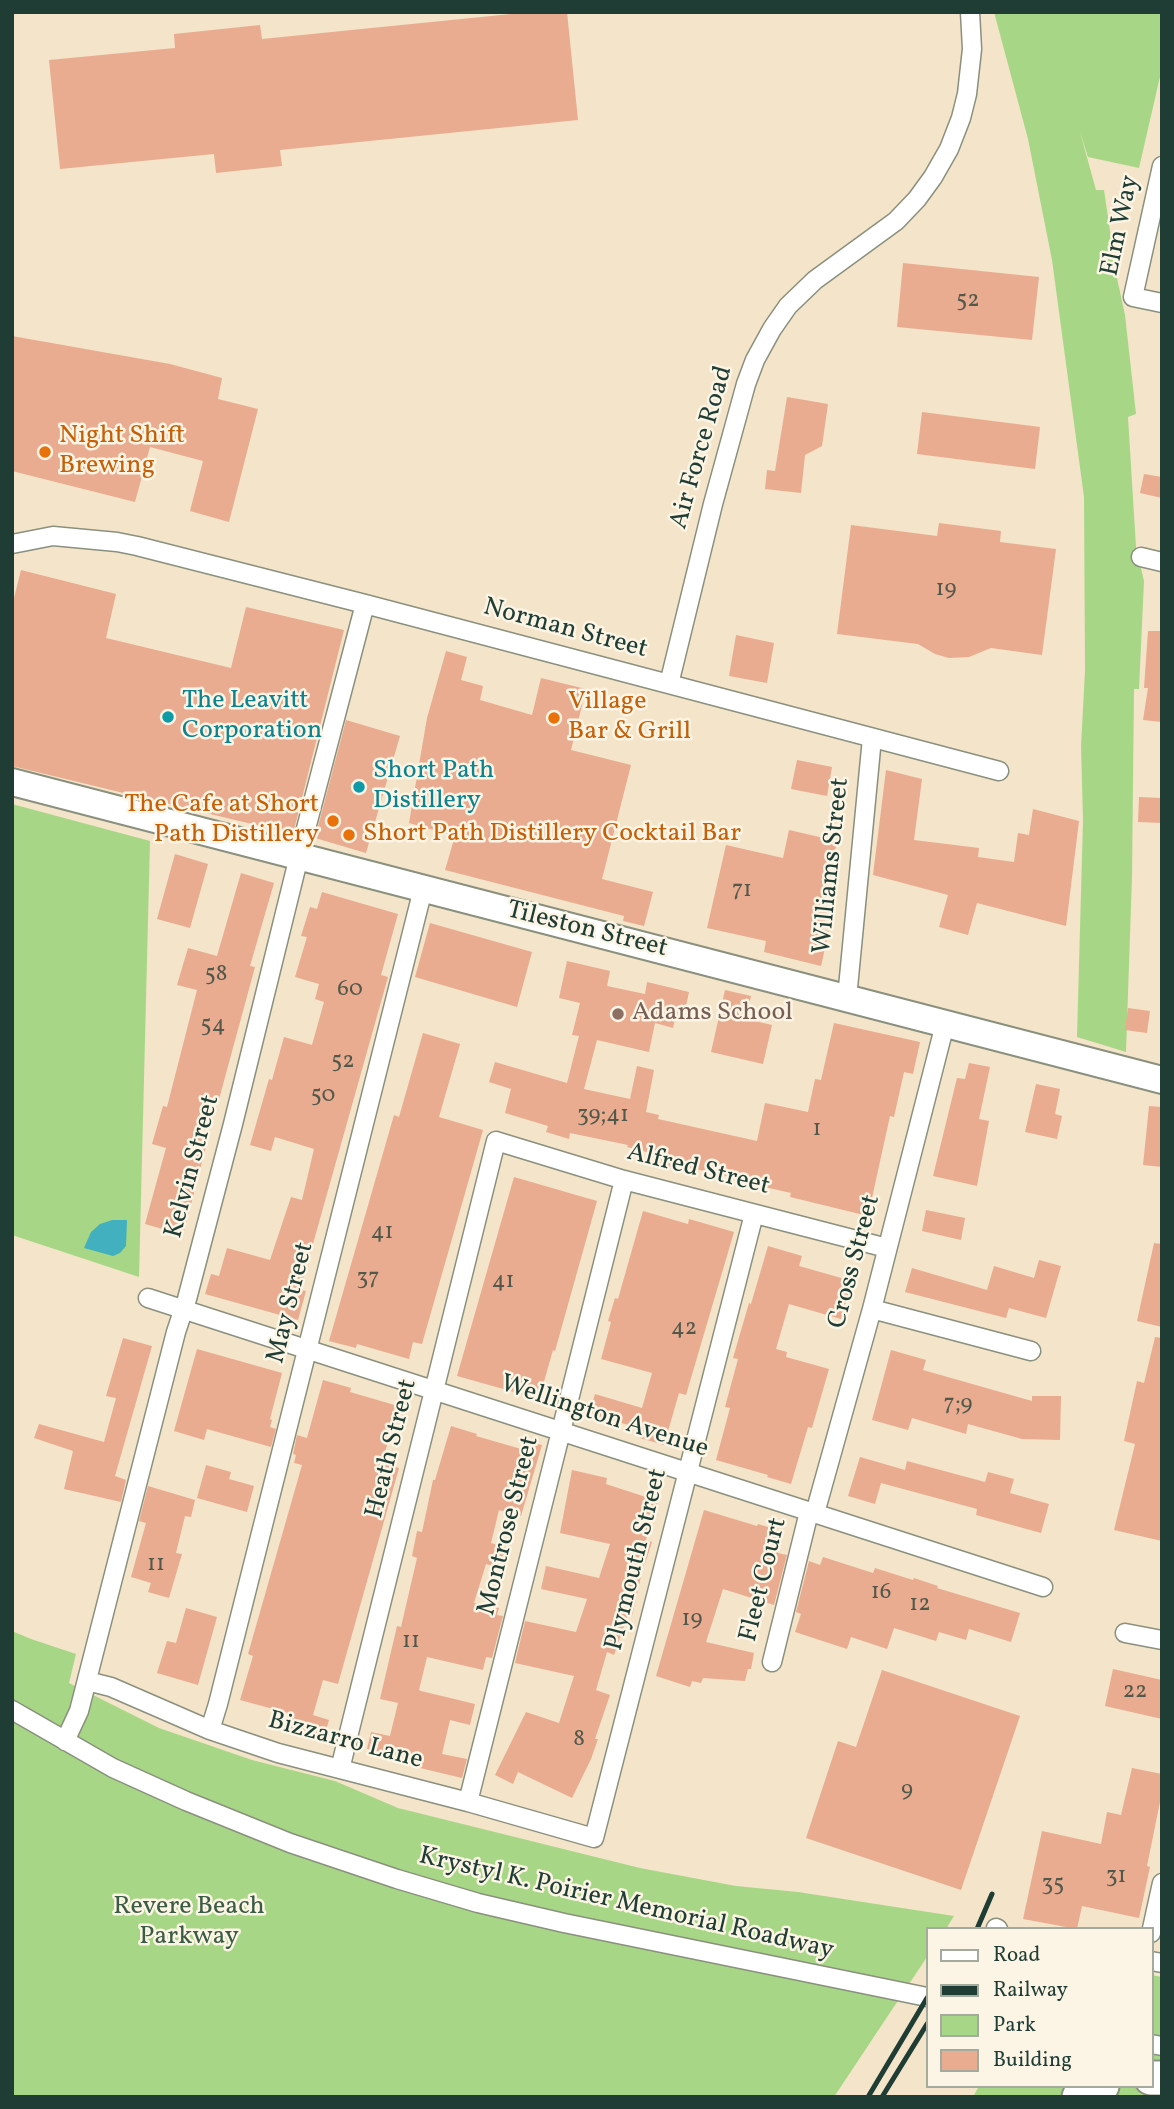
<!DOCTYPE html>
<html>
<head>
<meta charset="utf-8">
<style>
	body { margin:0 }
	#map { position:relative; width:1174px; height:2109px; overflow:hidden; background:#f4e4c9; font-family:Vollkorn,serif }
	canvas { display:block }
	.frame { position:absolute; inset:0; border:14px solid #1f3d34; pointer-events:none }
	.legend { position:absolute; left:926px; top:1927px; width:228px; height:161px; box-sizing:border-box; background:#fcf5e5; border:2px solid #a4ab9e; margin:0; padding:9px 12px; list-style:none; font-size:21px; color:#1f3d34 }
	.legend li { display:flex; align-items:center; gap:14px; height:35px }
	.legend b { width:35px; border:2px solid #a4ab9e }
</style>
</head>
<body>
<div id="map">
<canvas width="1174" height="2109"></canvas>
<div class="frame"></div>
<ul class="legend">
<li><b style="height:9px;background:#fff"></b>Road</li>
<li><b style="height:9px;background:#1f3d34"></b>Railway</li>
<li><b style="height:19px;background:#a7d786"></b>Park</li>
<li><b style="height:19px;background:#e9ac90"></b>Building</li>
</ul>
</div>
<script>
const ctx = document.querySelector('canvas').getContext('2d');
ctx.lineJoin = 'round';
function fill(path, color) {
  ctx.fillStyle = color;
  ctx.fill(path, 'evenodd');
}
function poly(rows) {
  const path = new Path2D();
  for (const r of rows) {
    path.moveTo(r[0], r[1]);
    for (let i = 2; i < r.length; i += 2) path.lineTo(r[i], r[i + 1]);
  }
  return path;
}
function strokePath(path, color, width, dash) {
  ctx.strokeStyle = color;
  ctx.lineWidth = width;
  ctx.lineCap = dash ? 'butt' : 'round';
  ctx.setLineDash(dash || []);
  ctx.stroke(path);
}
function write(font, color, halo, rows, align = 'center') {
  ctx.font = font + ' Vollkorn,serif';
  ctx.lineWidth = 5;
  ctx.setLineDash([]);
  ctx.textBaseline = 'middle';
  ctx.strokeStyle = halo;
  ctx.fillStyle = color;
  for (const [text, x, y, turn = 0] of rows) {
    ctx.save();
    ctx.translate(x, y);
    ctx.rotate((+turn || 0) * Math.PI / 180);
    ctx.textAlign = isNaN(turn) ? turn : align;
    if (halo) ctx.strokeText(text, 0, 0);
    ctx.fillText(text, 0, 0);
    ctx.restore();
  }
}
const green = poly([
	[994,12,1162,12,1162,68,1139,168,1088,157,1080,132,1096,190,1104,190,1117,278,1125,315,1136,414,1128,417,1136,547,1144,581,1139,689,1134,689,1132,877,1126,1052,1077,1037,1083,820,1081,746,1085,671,1084,497,1052,260,1028,139],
	[12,804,150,841,139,1277,12,1235],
	[12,1631,31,1639,76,1654,69,1683,159,1728,252,1760,335,1781,398,1808,640,1868,736,1886,798,1892,954,1916,946,1929,927,1929,927,1957,834,2097,12,2097],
	[1151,1975,1162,1977,1162,2097,973,2097,979,2086,1151,2086]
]);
const water = poly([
	[112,1220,127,1220,126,1246,120,1253,113,1256,84,1248,91,1232,100,1224]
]);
const building = poly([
	[531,12,567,12,578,120,280,150,282,166,216,173,214,154,60,169,49,60,175,48,174,34,260,25,262,39],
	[903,263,1039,277,1032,340,897,327],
	[12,336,170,364,222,378,218,399,258,409,229,522,190,511,203,461,150,447,135,502,12,471],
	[787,397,828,404,822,446,805,455,801,493,765,489,767,470,775,471],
	[922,412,1040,427,1035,469,917,454],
	[1144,474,1162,477,1162,498,1140,493],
	[939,523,1001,531,1000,542,1056,549,1042,655,991,648,969,657,949,658,935,654,918,644,837,634,851,525,937,536],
	[21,570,116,594,106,638,231,668,246,607,344,630,293,834,12,766,12,606],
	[1148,631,1162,631,1162,722,1143,720,1148,688,1144,688],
	[736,635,774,643,767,683,729,676],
	[446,651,467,657,461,680,483,686,480,700,532,715,541,678,586,689,571,750,631,765,602,879,653,892,644,926,623,921,624,916,445,870,455,836,409,823,427,718],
	[346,720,400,736,366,853,315,838],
	[797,760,832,767,827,796,791,789],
	[886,770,922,779,914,840,979,848,978,857,1014,862,1018,833,1029,835,1033,809,1079,821,1066,926,977,903,968,935,939,927,948,895,873,875],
	[1139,797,1162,798,1162,823,1138,822],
	[789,830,837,841,824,905,829,906,823,930,829,931,821,966,764,952,766,941,707,928,726,845,783,858],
	[175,854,208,864,190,928,157,919],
	[241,873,274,883,250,966,255,967,218,1103,204,1099,194,1135,208,1139,183,1235,145,1224,166,1148,152,1144,163,1106,167,1107,197,990,177,985,188,948,217,956],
	[322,892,398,914,381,975,388,977,300,1290,306,1291,298,1320,205,1294,211,1274,219,1276,227,1248,270,1260,291,1197,302,1200,314,1149,275,1137,271,1151,250,1145,269,1079,272,1080,284,1037,312,1045,324,1002,315,999,319,984,295,977,307,937,301,936,310,907,317,909],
	[430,923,532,952,517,1007,415,977],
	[567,961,610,971,607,986,645,994,647,982,689,992,683,1020,675,1019,673,1028,655,1023,649,1052,597,1040,584,1089,630,1099,637,1066,654,1070,646,1112,659,1115,658,1119,757,1141,765,1103,808,1112,815,1079,821,1080,834,1023,920,1042,913,1074,904,1072,894,1117,890,1116,868,1216,790,1197,791,1193,747,1183,748,1181,687,1167,686,1171,660,1165,662,1156,627,1147,628,1145,570,1133,569,1139,546,1132,548,1126,505,1113,511,1089,489,1082,495,1062,567,1083,579,1036,572,1035,580,1003,559,998],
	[725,990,751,996,746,1019,772,1025,763,1064,711,1052],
	[1128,1008,1150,1011,1147,1033,1125,1030],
	[423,1033,460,1044,439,1117,483,1130,422,1344,413,1342,409,1359,357,1344,356,1348,329,1341,394,1115,399,1117],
	[969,1063,990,1067,979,1119,989,1121,977,1186,933,1176,957,1078,965,1079],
	[1036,1084,1060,1089,1055,1114,1062,1116,1057,1139,1025,1132],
	[1149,1106,1162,1107,1162,1167,1143,1165],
	[514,1177,597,1201,555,1351,553,1350,539,1399,457,1376],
	[926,1210,965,1218,961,1240,922,1231],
	[643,1211,688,1224,689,1219,734,1232,686,1395,679,1393,664,1445,640,1438,643,1429,589,1414,595,1394,642,1408,652,1373,601,1359,611,1322,608,1321,615,1298,618,1299],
	[1154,1243,1162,1244,1162,1327,1137,1321],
	[768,1246,802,1256,799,1266,852,1281,841,1319,789,1304,776,1349,787,1352,786,1357,829,1369,812,1428,808,1427,791,1484,767,1477,768,1475,716,1460,730,1408,725,1407,738,1359,733,1358,749,1303,751,1304],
	[1039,1260,1061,1266,1046,1318,1009,1308,1006,1318,905,1292,912,1268,987,1290,994,1266,1034,1278],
	[1155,1337,1162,1338,1162,1541,1114,1530,1135,1444,1124,1441,1137,1381,1144,1383],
	[123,1338,152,1346,115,1476,126,1480,121,1502,64,1489,73,1451,34,1438,39,1424,104,1442,116,1398,106,1396],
	[197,1349,282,1373,270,1419,272,1420,270,1427,276,1429,271,1447,207,1429,204,1440,174,1431],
	[891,1350,926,1360,923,1370,1032,1401,1032,1396,1061,1396,1060,1440,1022,1439,968,1424,966,1434,912,1418,908,1430,872,1420],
	[323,1380,351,1388,350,1392,398,1406,382,1463,399,1468,338,1684,323,1680,313,1715,329,1720,323,1740,283,1728,288,1713,240,1700,253,1656,248,1654,302,1465,294,1463,296,1455,293,1454,297,1435,307,1438],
	[451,1426,477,1434,476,1436,521,1449,524,1441,542,1445,521,1516,499,1510,491,1543,509,1548,503,1569,486,1564,474,1603,499,1608,497,1615,503,1616,492,1658,486,1657,483,1670,427,1657,419,1690,421,1691,475,1704,470,1725,450,1720,442,1754,467,1759,462,1778,416,1767,417,1760,367,1749,371,1732,390,1736,398,1703,380,1699,397,1626,401,1627,417,1558,412,1556,417,1531,422,1532,433,1480,435,1480],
	[860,1457,905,1470,907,1461,985,1482,988,1472,1014,1479,1010,1493,1049,1504,1041,1533,976,1515,977,1509,881,1483,875,1504,848,1496],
	[206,1465,231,1472,229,1479,254,1486,247,1512,197,1498],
	[572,1470,607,1478,606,1484,658,1501,646,1540,652,1542,645,1564,644,1563,632,1616,628,1615,614,1655,607,1652,596,1690,610,1695,595,1739,598,1739,591,1759,572,1798,518,1772,513,1784,495,1775,526,1712,559,1723,574,1676,515,1663,525,1621,576,1632,587,1599,541,1589,546,1566,599,1578,610,1544,560,1533],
	[148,1486,195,1500,191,1517,185,1516,176,1553,182,1554,169,1598,148,1592,151,1583,131,1577,146,1523,139,1521],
	[704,1510,757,1526,758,1524,784,1532,778,1553,787,1555,774,1605,723,1589,706,1642,754,1653,751,1669,748,1669,745,1681,703,1678,701,1683,692,1681,690,1687,656,1676],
	[823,1557,873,1573,875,1568,913,1580,914,1578,938,1586,937,1588,1020,1613,1011,1642,969,1629,966,1640,939,1632,936,1641,894,1628,887,1649,851,1637,847,1649,795,1632,801,1614,796,1612,809,1561,820,1565],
	[186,1608,217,1617,198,1685,157,1673,167,1641,176,1643],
	[1113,1669,1162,1680,1162,1719,1105,1706],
	[882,1670,1020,1716,961,1890,806,1838,838,1741,856,1747],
	[1132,1768,1162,1774,1162,1792,1147,1866,1150,1867,1139,1918,1082,1906,1077,1929,1023,1919,1042,1831,1101,1844,1107,1812,1121,1815]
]);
const street = poly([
	[1162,166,1133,297,1162,303],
	[12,544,53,536,117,542,137,546,365,604,999,771],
	[1141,557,1162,562],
	[669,684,713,504,746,384,755,360,772,329,788,306,815,280,896,221,917,199,933,177,949,149,961,118,967,94,972,49,970,12],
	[847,998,872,738],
	[148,1298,1043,1587],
	[872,1309,1031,1351],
	[815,1513,872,1309,945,1024],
	[1125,1633,1162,1640],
	[772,1662,809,1512],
	[87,1681,111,1687,210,1730,278,1753,468,1802,594,1838,754,1214],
	[12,1710,113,1768,186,1801,290,1843,397,1879,478,1903,564,1923,927,1997],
	[210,1730,218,1704,423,889],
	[65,1741,79,1711,176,1332,187,1299,233,1124,303,840,365,604],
	[340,1769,496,1141,624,1180,887,1248],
	[468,1802,624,1180],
	[996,1928,998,1929],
	[1151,1933,1162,1883],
	[1151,1961,1162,1963],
	[1151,2044,1162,2046]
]);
const secondary = poly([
	[12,782,1162,1080]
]);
const highway = poly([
	[1151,2078,1162,2078],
	[1079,2097,1102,2086]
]);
const rail = poly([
	[977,1929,992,1894],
	[868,2097,927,1998],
	[882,2097,927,2024]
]);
const markers = [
	[45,452,7,"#e8710a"],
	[168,717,7,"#0f9aa8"],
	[554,718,7,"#e8710a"],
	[359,787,7,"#0f9aa8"],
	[333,821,7,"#e8710a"],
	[349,835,7,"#e8710a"],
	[618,1014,7,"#8d6e63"]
];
const numberNames = [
	["52",968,302],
	["19",946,591],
	["71",742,892],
	["58",216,976],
	["60",350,991],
	["54",213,1027],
	["52",343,1063],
	["50",323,1097],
	["39;41",603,1117],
	["1",817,1131],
	["41",382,1234],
	["37",368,1280],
	["41",503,1283],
	["42",684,1330],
	["7;9",958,1406],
	["11",156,1566],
	["16",881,1594],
	["12",920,1606],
	["19",692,1621],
	["11",411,1643],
	["22",1135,1693],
	["8",579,1741],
	["9",907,1792],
	["31",1116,1878],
	["35",1053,1886]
];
const streetNames = [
	["Elm Way",1122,226,-78],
	["Air Force Road",703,448,-74],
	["Norman Street",565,630,15],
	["Williams Street",833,866,-84],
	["Tileston Street",587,931,14],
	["Kelvin Street",194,1167,-75],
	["Alfred Street",698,1171,14],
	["Cross Street",856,1262,-75],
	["May Street",292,1303,-76],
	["Wellington Avenue",604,1418,18],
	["Heath Street",393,1449,-76],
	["Montrose Street",510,1526,-76],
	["Plymouth Street",638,1560,-76],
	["Fleet Court",765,1580,-76],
	["Bizzarro Lane",345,1742,15],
	["Krystyl K. Poirier Memorial Roadway",626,1905,13]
];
const foodNames = [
	["Night Shift",59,437],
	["Brewing",59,467],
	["Village",568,703],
	["Bar & Grill",568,733],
	["The Cafe at Short",319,806,"right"],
	["Path Distillery",319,836,"right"],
	["Short Path Distillery Cocktail Bar",363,835]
];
const cultureNames = [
	["The Leavitt",182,702],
	["Corporation",182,732],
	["Short Path",373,772],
	["Distillery",373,802]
];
const educationNames = [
	["Adams School",632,1014]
];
const parkNames = [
	["Revere Beach",189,1908],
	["Parkway",189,1938]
];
fill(green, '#a7d786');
fill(water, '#42b0be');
fill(building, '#e9ac90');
strokePath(street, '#8a907e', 21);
strokePath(secondary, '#8a907e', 30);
strokePath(highway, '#8a907e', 37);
strokePath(street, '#fff', 18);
strokePath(secondary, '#fff', 26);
strokePath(highway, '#fff', 33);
strokePath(rail, '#1f3d34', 5);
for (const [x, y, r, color] of markers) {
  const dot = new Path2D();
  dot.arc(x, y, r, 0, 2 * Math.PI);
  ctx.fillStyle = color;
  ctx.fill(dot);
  strokePath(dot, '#fcf5e5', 2.5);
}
write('23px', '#52594b', null, numberNames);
write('26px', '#1f3d34', '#fcf5e5', streetNames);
write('26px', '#c56008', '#fcf5e5', foodNames, 'left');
write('26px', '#0d838f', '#fcf5e5', cultureNames, 'left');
write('26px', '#785e54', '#fcf5e5', educationNames, 'left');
write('26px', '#3a5c44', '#fcf5e5', parkNames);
</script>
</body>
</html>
